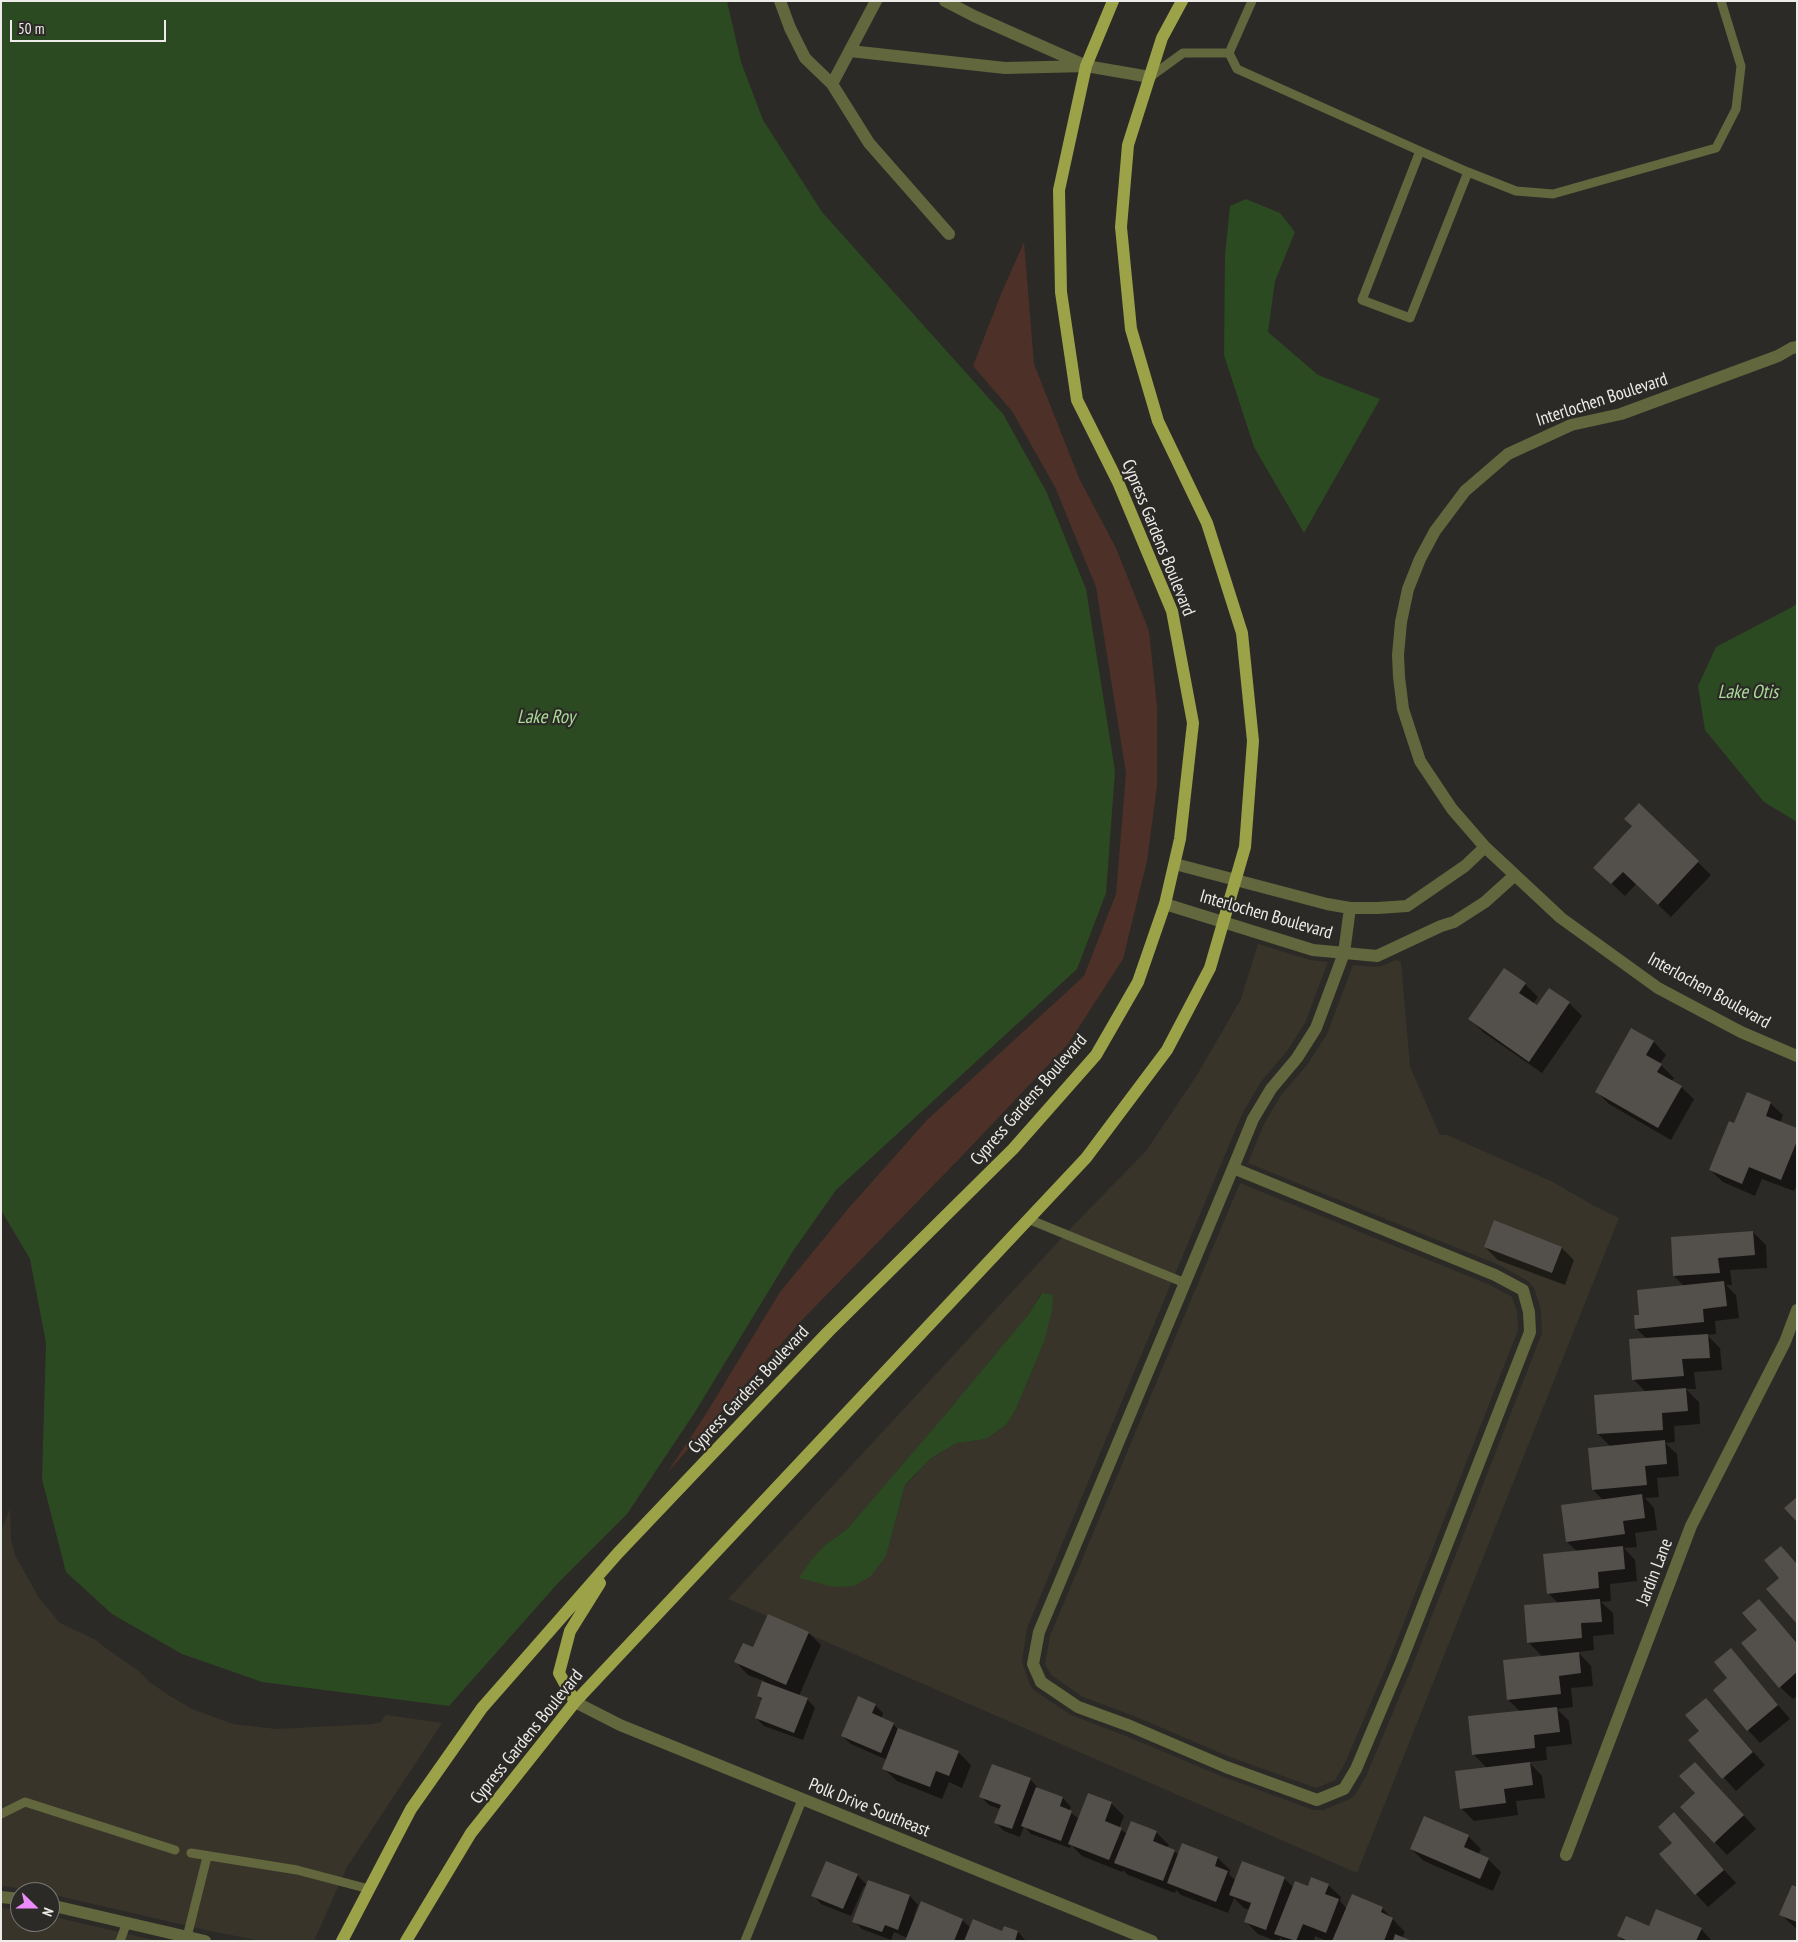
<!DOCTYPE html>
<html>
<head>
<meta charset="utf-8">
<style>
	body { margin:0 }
	#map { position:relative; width:1798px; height:1942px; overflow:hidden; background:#2c2a26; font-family:"PT Sans Narrow",sans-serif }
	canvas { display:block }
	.frame { position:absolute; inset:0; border:2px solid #edece9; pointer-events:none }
	.north { position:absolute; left:10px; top:1882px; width:50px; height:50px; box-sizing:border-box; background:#2c2a26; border:1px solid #797874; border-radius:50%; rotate:112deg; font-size:14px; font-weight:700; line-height:20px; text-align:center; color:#edece9 }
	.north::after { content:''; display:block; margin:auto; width:18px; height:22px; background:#ec8cfb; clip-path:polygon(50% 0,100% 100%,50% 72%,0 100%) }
	.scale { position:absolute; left:10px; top:20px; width:156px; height:22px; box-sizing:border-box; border:2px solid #edece9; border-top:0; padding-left:6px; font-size:15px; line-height:18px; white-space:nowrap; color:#edece9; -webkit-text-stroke:4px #2c2a26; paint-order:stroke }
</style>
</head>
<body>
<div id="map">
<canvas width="1798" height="1942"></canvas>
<div class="frame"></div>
<div class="north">N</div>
<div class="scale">50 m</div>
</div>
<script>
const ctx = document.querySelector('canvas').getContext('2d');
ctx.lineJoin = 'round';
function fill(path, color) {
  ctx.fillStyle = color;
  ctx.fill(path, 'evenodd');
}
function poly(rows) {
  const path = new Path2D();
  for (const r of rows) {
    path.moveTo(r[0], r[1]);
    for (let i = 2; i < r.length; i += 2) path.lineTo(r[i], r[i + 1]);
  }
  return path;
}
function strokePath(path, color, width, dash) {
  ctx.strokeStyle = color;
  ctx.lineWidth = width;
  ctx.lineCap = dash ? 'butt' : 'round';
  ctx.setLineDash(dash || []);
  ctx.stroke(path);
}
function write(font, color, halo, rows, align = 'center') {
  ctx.font = font + ' "PT Sans Narrow",sans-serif';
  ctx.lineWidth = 4.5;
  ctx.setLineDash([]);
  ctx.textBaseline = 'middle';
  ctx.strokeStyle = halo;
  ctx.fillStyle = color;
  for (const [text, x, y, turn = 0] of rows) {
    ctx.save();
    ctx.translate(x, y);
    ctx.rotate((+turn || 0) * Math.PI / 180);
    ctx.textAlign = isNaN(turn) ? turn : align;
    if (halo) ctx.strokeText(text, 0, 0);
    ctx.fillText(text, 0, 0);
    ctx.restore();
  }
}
const built = poly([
	[1258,944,1310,960,1328,962,1305,1023,1287,1051,1260,1083,1242,1114,1027,1628,1022,1662,1030,1685,1035,1691,1071,1715,1126,1736,1221,1776,1313,1810,1323,1810,1350,1799,1355,1795,1367,1774,1412,1667,1542,1333,1541,1310,1534,1288,1528,1281,1499,1265,1248,1163,1264,1124,1281,1095,1307,1065,1327,1034,1353,965,1376,967,1383,966,1395,960,1401,962,1410,1067,1440,1135,1447,1135,1551,1181,1598,1208,1619,1218,1357,1873,728,1599,1071,1228,1146,1151,1197,1075,1241,999],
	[1041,1293,1044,1342,1016,1409,1006,1425,986,1439,957,1443,931,1458,905,1486,886,1555,800,1578,812,1559,825,1545,847,1529,944,1416,1008,1339,1028,1315],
	[1240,1183,1490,1285,1512,1297,1517,1312,1518,1330,1390,1658,1345,1763,1335,1780,1316,1788,1230,1757,1134,1716,1083,1697,1051,1675,1045,1664,1050,1636],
	[10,1509,11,1540,15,1555,39,1598,60,1623,96,1640,107,1649,139,1671,148,1681,170,1696,192,1709,233,1724,276,1729,373,1724,381,1722,386,1715,442,1723,347,1867,314,1941,262,1941,210,1931,50,1894,50,1892,1,1886,1,1530],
	[1,1908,20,1910,20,1922,50,1922,50,1916,158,1941,1,1941]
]);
const green = poly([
	[1024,242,1034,364,1079,478,1116,548,1149,631,1157,706,1157,786,1147,861,1123,959,1068,1044,961,1157,803,1319,667,1473,704,1417,780,1292,848,1209,927,1120,1084,976,1116,894,1126,773,1096,587,1055,487,1012,411,973,366,1001,294]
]);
const water = poly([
	[1,1,727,1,741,62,763,120,822,212,1003,414,1046,491,1086,589,1115,771,1106,893,1077,969,836,1190,793,1251,695,1412,627,1514,558,1583,449,1706,262,1682,182,1654,112,1614,66,1572,42,1479,46,1343,30,1259,1,1210],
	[1246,199,1280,213,1295,232,1275,281,1268,332,1318,375,1380,399,1304,533,1254,447,1224,355,1225,255,1230,206],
	[1797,603,1797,822,1764,802,1705,730,1698,686,1716,647,1794,606],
	[1042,1293,1053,1295,1052,1310,1044,1342,1016,1409,1006,1425,986,1439,957,1443,931,1458,905,1485,886,1556,871,1576,854,1586,834,1587,799,1578,812,1559,825,1545,847,1529,944,1416,1008,1339,1028,1315]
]);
const shadow = poly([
	[1639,805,1711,875,1671,917,1636,884,1625,896,1608,880,1634,827],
	[1525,984,1538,997,1533,1004,1537,1007,1569,1003,1582,1016,1542,1073,1483,1032,1470,1019],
	[1632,1029,1654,1042,1666,1055,1660,1064,1674,1078,1672,1081,1681,1087,1694,1099,1671,1140,1609,1104,1596,1091],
	[1770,1103,1783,1115,1780,1123,1797,1130,1797,1185,1794,1191,1762,1179,1755,1196,1723,1182,1710,1170,1735,1125],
	[1753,1232,1766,1245,1767,1268,1730,1270,1732,1285,1726,1285,1736,1295,1739,1318,1715,1321,1716,1334,1707,1335,1720,1348,1722,1370,1694,1372,1696,1389,1686,1389,1699,1402,1700,1424,1674,1426,1675,1442,1665,1443,1677,1454,1679,1476,1657,1478,1659,1497,1645,1498,1654,1508,1657,1530,1635,1533,1637,1547,1624,1548,1635,1560,1637,1581,1610,1584,1611,1601,1601,1602,1613,1613,1614,1634,1593,1636,1594,1650,1578,1652,1591,1666,1593,1686,1571,1688,1573,1707,1557,1709,1569,1721,1572,1744,1546,1747,1547,1760,1529,1762,1542,1776,1545,1798,1516,1801,1518,1815,1474,1821,1461,1808,1487,1768,1473,1754,1521,1712,1508,1700,1543,1657,1528,1642,1559,1604,1548,1593,1577,1551,1567,1542,1563,1506,1603,1500,1593,1490,1611,1447,1598,1434,1646,1392,1633,1379,1647,1339,1636,1328,1641,1316,1685,1287,1674,1276],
	[1485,1247,1562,1248,1574,1260,1565,1285,1498,1260],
	[1759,1601,1797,1642,1797,1696,1793,1699,1780,1687],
	[809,1633,821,1645,799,1696,807,1699,815,1708,803,1740,764,1726,756,1718,763,1701,758,1696,764,1681,748,1675,736,1662],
	[1731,1650,1790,1719,1760,1743,1748,1730,1729,1678],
	[875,1705,883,1713,881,1719,893,1724,898,1729,958,1752,971,1765,962,1788,949,1782,942,1799,897,1781,884,1769,887,1760,851,1744,842,1736],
	[1718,1712,1765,1765,1736,1791,1690,1740],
	[1708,1776,1756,1829,1727,1855,1682,1807,1697,1793],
	[1030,1779,1038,1788,1038,1789,1063,1798,1071,1807,1069,1811,1079,1819,1111,1803,1124,1816,1119,1828,1127,1834,1156,1832,1169,1845,1167,1848,1174,1851,1179,1855,1183,1844,1218,1858,1230,1870,1229,1874,1236,1881,1284,1878,1294,1888,1328,1885,1341,1897,1340,1901,1347,1909,1382,1908,1405,1932,1402,1938,1409,1941,1327,1941,1315,1936,1314,1941,1283,1941,1280,1937,1279,1941,1276,1941,1258,1934,1246,1922,1250,1910,1244,1908,1234,1898,1228,1913,1181,1895,1176,1890,1175,1893,1128,1875,1123,1870,1122,1872,1082,1856,1071,1845,1070,1848,1031,1834,1024,1826,1020,1837,1004,1831,995,1822,1000,1809,989,1805,981,1797],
	[1674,1814,1736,1883,1708,1907,1696,1894,1673,1843],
	[1468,1836,1481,1849,1478,1855,1488,1859,1501,1872,1493,1891,1424,1861,1411,1849],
	[857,1875,867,1885,868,1881,910,1896,918,1905,914,1916,916,1917,962,1920,971,1928,1002,1933,1018,1932,1026,1941,906,1941,907,1938,894,1932,891,1940,862,1929,854,1921,866,1887,864,1886,851,1916,821,1904,813,1895],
	[1797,1889,1797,1929,1781,1915],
	[1649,1927,1701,1929,1712,1941,1623,1941,1619,1936]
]);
const building = poly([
	[1639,803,1699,861,1658,905,1623,872,1611,884,1593,868,1632,826,1624,819],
	[1504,968,1526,983,1519,993,1537,1005,1549,988,1570,1002,1529,1062,1468,1019],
	[1631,1028,1654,1041,1646,1055,1662,1064,1657,1072,1682,1086,1658,1128,1595,1092],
	[1747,1092,1771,1102,1766,1116,1797,1128,1797,1141,1781,1180,1749,1167,1742,1184,1709,1170,1729,1121,1734,1123],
	[1494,1220,1562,1247,1552,1273,1484,1247],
	[1753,1231,1755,1255,1718,1258,1720,1273,1673,1276,1671,1237],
	[1724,1281,1727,1306,1703,1309,1704,1322,1635,1329,1634,1315,1639,1315,1637,1290],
	[1708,1334,1710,1358,1682,1359,1684,1376,1632,1380,1629,1339],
	[1686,1388,1688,1411,1662,1413,1663,1430,1597,1434,1594,1395],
	[1665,1440,1667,1464,1645,1466,1647,1485,1592,1490,1588,1448],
	[1642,1494,1645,1518,1623,1521,1625,1534,1566,1542,1561,1505],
	[1797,1497,1797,1522,1784,1508],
	[1623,1546,1625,1569,1598,1572,1599,1588,1547,1594,1543,1554],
	[1781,1546,1797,1564,1797,1624,1766,1589,1779,1578,1764,1560],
	[1600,1599,1602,1622,1581,1623,1582,1638,1527,1643,1524,1605],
	[1759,1599,1797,1643,1797,1672,1779,1688,1741,1643,1757,1630,1742,1613],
	[768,1614,809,1632,786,1685,734,1662,743,1643,753,1647],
	[1731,1648,1778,1705,1747,1731,1713,1690,1727,1678,1714,1662],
	[1579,1652,1581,1673,1559,1676,1561,1694,1507,1700,1503,1660],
	[762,1681,808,1698,794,1733,755,1718,762,1698,757,1696],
	[858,1696,876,1704,872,1713,894,1723,881,1753,841,1736],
	[1706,1698,1753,1752,1722,1779,1688,1740,1699,1731,1685,1715],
	[1557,1707,1560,1732,1534,1735,1535,1748,1472,1755,1468,1716],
	[898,1728,959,1751,949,1776,936,1771,930,1787,882,1769],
	[1530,1762,1533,1785,1504,1789,1506,1803,1460,1809,1455,1771],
	[1695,1762,1744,1815,1714,1843,1680,1807,1695,1793,1679,1776],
	[992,1764,1031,1778,1012,1829,994,1823,1001,1805,979,1797],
	[1036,1787,1063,1797,1060,1806,1072,1811,1061,1841,1021,1826],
	[1088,1793,1112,1802,1105,1821,1122,1828,1109,1860,1068,1844],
	[1674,1812,1724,1870,1695,1895,1659,1854,1672,1843,1658,1827],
	[1424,1816,1469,1835,1464,1847,1489,1858,1480,1879,1410,1849],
	[1131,1821,1157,1831,1153,1841,1175,1850,1163,1881,1114,1863],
	[1182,1843,1218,1857,1215,1866,1228,1871,1216,1902,1167,1883],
	[826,1861,858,1874,843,1909,811,1896],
	[1242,1861,1285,1877,1266,1930,1244,1922,1251,1903,1229,1895],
	[1311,1877,1329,1884,1325,1894,1339,1899,1326,1933,1303,1924,1296,1941,1274,1934,1295,1881,1308,1886],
	[868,1880,910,1895,898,1930,885,1925,882,1932,852,1922],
	[1792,1885,1797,1887,1797,1922,1779,1915],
	[1352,1894,1383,1907,1381,1912,1393,1918,1384,1941,1332,1941],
	[921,1901,963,1919,954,1941,905,1941],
	[1656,1909,1702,1928,1696,1941,1628,1941,1617,1936,1626,1916,1649,1926],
	[973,1919,1002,1931,1004,1926,1018,1931,1015,1941,964,1941],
	[1395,1934,1412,1941,1393,1941]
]);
const lane = poly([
	[1229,53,1237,69,1420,151,1468,172,1410,318,1362,300,1420,151],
	[1150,77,1183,53,1229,53,1252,1],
	[1468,172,1516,191,1553,194,1716,148,1736,109,1741,66,1721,1],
	[1028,1219,1185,1283],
	[1,1814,25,1802,175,1850],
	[191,1853,297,1870,369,1889],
	[187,1937,207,1857],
	[120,1941,127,1922],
	[745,1941,802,1800]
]);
const street = poly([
	[780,1,790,28,805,58,832,84,869,143,949,234],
	[945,1,974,16,1082,64],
	[850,51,1005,68,1086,66,1150,77],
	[832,84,876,1],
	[1797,347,1792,348,1778,356,1621,414,1571,425,1508,454,1465,491,1435,531,1420,559,1408,589,1401,622,1398,655,1399,677,1403,709,1420,761,1452,809,1485,847,1561,918,1658,988,1741,1032,1797,1056],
	[1175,864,1327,904,1350,908,1378,908,1407,906,1465,866,1485,847],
	[1165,904,1313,950,1377,956,1441,926,1454,922,1485,902,1515,875],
	[1233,1168,1495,1275,1523,1290,1529,1312,1530,1332,1401,1662,1356,1769,1344,1789,1317,1800,1226,1767,1130,1726,1078,1707,1041,1682,1033,1664,1039,1632,1233,1168,1253,1119,1271,1089,1297,1058,1316,1028,1344,953,1350,908],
	[575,1702,620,1725,1152,1941],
	[1566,1855,1691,1526,1785,1342,1797,1310],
	[1,1897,20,1899],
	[50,1905,205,1941]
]);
const primary = poly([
	[575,1702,559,1673,570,1631,600,1583],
	[342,1941,411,1809,482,1708,618,1553,828,1332,1013,1149,1096,1055,1138,982,1165,904,1180,839,1193,723,1172,611,1118,482,1077,400,1061,292,1059,190,1086,66,1113,1],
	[406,1941,471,1833,575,1702,1086,1158,1167,1050,1210,968,1245,847,1253,741,1242,633,1207,523,1158,421,1131,329,1121,227,1128,145,1162,38,1182,1]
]);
const streetNames = [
	["Interlochen Boulevard",1602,400,-18],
	["Cypress Gardens Boulevard",1158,538,68],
	["Interlochen Boulevard",1266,915,16],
	["Interlochen Boulevard",1709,991,29],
	["Cypress Gardens Boulevard",1029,1100,-49],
	["Cypress Gardens Boulevard",749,1390,-47],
	["Jardin Lane",1655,1572,-69],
	["Cypress Gardens Boulevard",527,1737,-51],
	["Polk Drive Southeast",869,1808,22]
];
const waterNames = [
	["Lake Otis",1748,693],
	["Lake Roy",546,718]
];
fill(built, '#38342a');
fill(green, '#4d3027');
fill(water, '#2c4a21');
fill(shadow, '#0007');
fill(building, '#534f4b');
strokePath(lane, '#63673e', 9);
strokePath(street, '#63673e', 12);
strokePath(primary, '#9ba248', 12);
write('18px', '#edece9', '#2c2a26', streetNames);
write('italic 19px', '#a9db98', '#2c2a26', waterNames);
</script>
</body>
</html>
